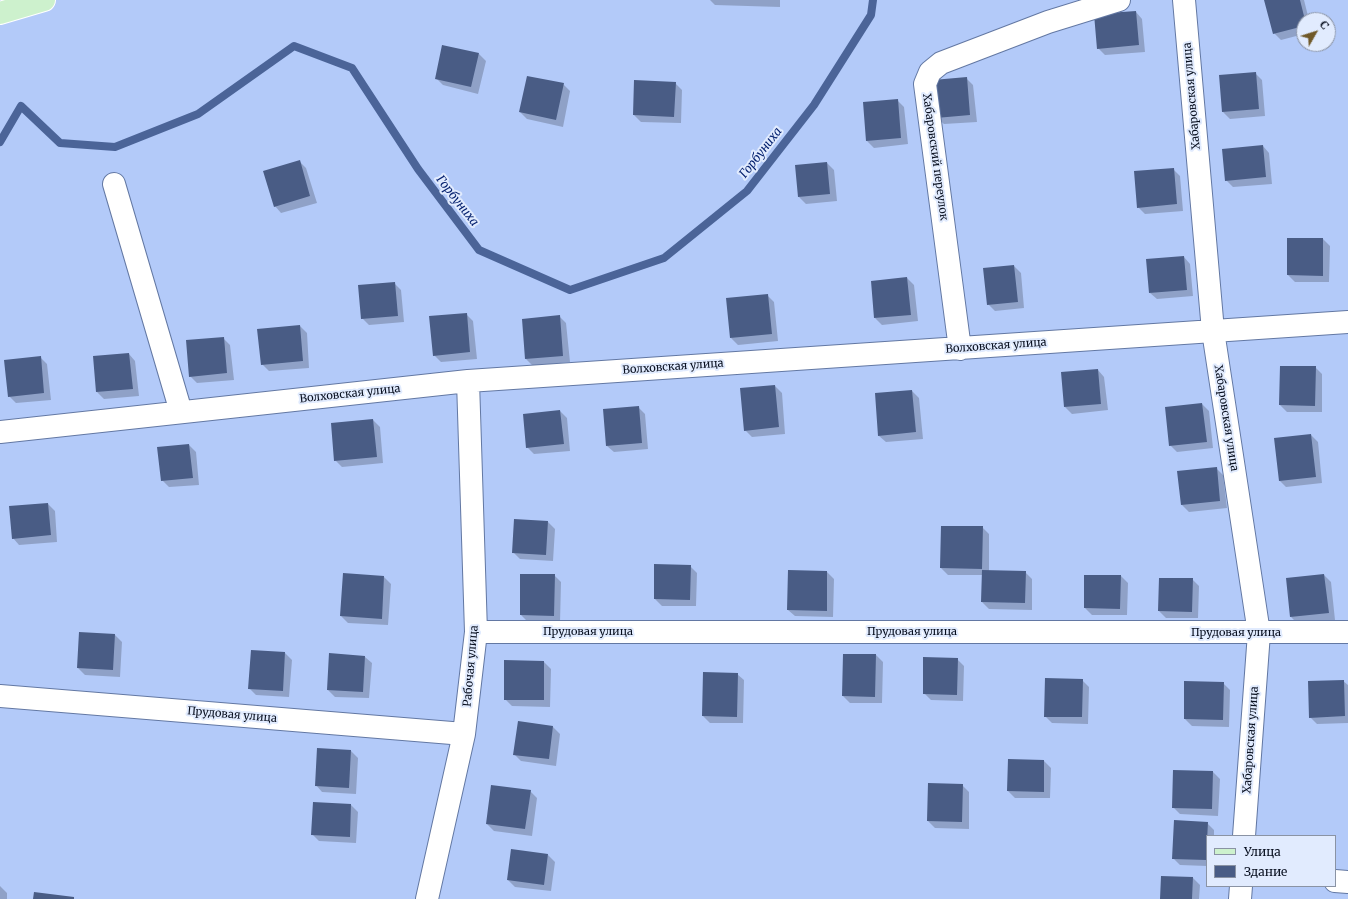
<!DOCTYPE html>
<html>
<head>
<meta charset="utf-8">
<style>
	body { margin:0 }
	#map { position:relative; width:1348px; height:899px; overflow:hidden; background:#b3caf9; font-family:Merriweather,serif }
	canvas { display:block }
	.legend { position:absolute; left:1206px; top:835px; width:130px; height:52px; box-sizing:border-box; background:#e1ebfe; border:1px solid #8a93a4; margin:0; padding:5px 7px; list-style:none; font-size:12px; color:#070e1e }
	.legend li { display:flex; align-items:center; gap:8px; height:20px }
	.legend b { width:20px; border:1px solid #8a93a4 }
	.north { position:absolute; left:1296px; top:12px; width:40px; height:40px; box-sizing:border-box; background:#e1ebfe; border:1px solid #8a93a4; border-radius:50%; rotate:51deg; font-size:11px; font-weight:700; line-height:16px; text-align:center; color:#070e1e }
	.north::after { content:''; display:block; margin:auto; width:14px; height:18px; background:#6f5828; clip-path:polygon(50% 0,100% 100%,50% 72%,0 100%) }
</style>
</head>
<body>
<div id="map">
<canvas width="1348" height="899"></canvas>
<ul class="legend">
<li><b style="height:5px;background:#cdf1cd"></b>Улица</li>
<li><b style="height:11px;background:#495c85"></b>Здание</li>
</ul>
<div class="north">С</div>
</div>
<script>
const ctx = document.querySelector('canvas').getContext('2d');
ctx.lineJoin = 'round';
function fill(path, color) {
  ctx.fillStyle = color;
  ctx.fill(path, 'evenodd');
}
function poly(rows) {
  const path = new Path2D();
  for (const r of rows) {
    path.moveTo(r[0], r[1]);
    for (let i = 2; i < r.length; i += 2) path.lineTo(r[i], r[i + 1]);
  }
  return path;
}
function strokePath(path, color, width, dash) {
  ctx.strokeStyle = color;
  ctx.lineWidth = width;
  ctx.lineCap = dash ? 'butt' : 'round';
  ctx.setLineDash(dash || []);
  ctx.stroke(path);
}
function write(font, color, halo, rows, align = 'center') {
  ctx.font = font + ' Merriweather,serif';
  ctx.lineWidth = 4;
  ctx.setLineDash([]);
  ctx.textBaseline = 'middle';
  ctx.strokeStyle = halo;
  ctx.fillStyle = color;
  for (const [text, x, y, turn = 0] of rows) {
    ctx.save();
    ctx.translate(x, y);
    ctx.rotate((+turn || 0) * Math.PI / 180);
    ctx.textAlign = isNaN(turn) ? turn : align;
    if (halo) ctx.strokeText(text, 0, 0);
    ctx.fillText(text, 0, 0);
    ctx.restore();
  }
}
const shadow = poly([
	[710,0,780,0,780,7,715,5],
	[1265,0,1304,0,1309,20,1304,20,1304,34,1281,40,1274,33],
	[1136,12,1142,19,1145,52,1105,55,1098,48],
	[479,54,486,61,478,94,443,85,436,78],
	[1255,73,1262,80,1265,116,1230,119,1223,112,1220,76],
	[966,78,973,85,977,122,944,124,937,118],
	[675,83,682,90,681,123,641,122,634,115],
	[563,84,570,91,563,127,527,119,520,112],
	[897,100,904,107,908,144,874,148,867,141],
	[1263,146,1269,153,1272,184,1233,187,1226,180],
	[299,161,306,168,317,203,281,213,275,206],
	[827,163,834,170,837,201,806,204,799,197],
	[1173,169,1180,176,1183,211,1145,214,1138,207],
	[1288,239,1323,239,1330,246,1329,282,1295,282,1288,275],
	[1184,257,1190,264,1193,296,1157,299,1150,293],
	[1014,266,1021,273,1024,308,995,311,988,304],
	[907,278,914,285,918,321,882,325,875,318],
	[394,283,401,290,404,322,369,325,362,318],
	[767,295,774,302,778,341,738,345,731,338],
	[466,314,473,321,477,359,441,362,434,355],
	[559,316,566,323,570,362,533,366,526,359,523,320],
	[300,326,307,333,309,368,269,371,262,364],
	[223,338,230,345,234,380,197,383,190,376],
	[129,354,135,361,139,396,104,399,97,392,94,357],
	[40,357,47,364,51,400,16,403,9,396],
	[1315,367,1322,374,1322,412,1287,412,1280,405],
	[1098,370,1104,377,1108,410,1072,414,1065,407],
	[775,386,782,393,785,434,752,437,745,430],
	[912,391,919,398,923,439,886,442,879,436],
	[1202,404,1209,411,1213,448,1177,452,1170,445],
	[638,407,645,414,648,449,614,452,607,446],
	[560,411,567,418,570,451,534,454,527,447],
	[373,420,380,427,383,463,342,467,335,460],
	[1311,435,1318,442,1322,483,1286,487,1279,480],
	[189,445,196,452,199,485,169,487,162,480],
	[1216,468,1223,475,1227,508,1189,512,1182,505,1179,472],
	[48,504,55,511,57,542,19,545,13,538],
	[548,522,555,529,553,561,520,559,513,552],
	[982,527,989,534,989,571,1025,572,1032,579,1032,610,989,609,982,602,983,575,948,575,941,568],
	[690,566,697,573,696,606,662,606,655,599],
	[789,571,827,572,834,579,833,617,795,616,788,610],
	[554,575,561,582,560,623,528,622,521,615],
	[1324,575,1331,582,1335,620,1298,624,1291,617],
	[1121,576,1128,583,1127,615,1092,615,1085,608],
	[384,577,391,584,388,625,348,623,341,616],
	[1192,579,1199,586,1198,618,1166,618,1159,611],
	[80,633,115,635,122,642,120,677,85,675,78,668],
	[285,653,292,660,289,697,256,695,249,688],
	[876,655,883,662,882,703,850,703,843,696],
	[365,657,372,663,369,698,335,697,328,690],
	[957,659,964,666,963,701,931,700,924,693],
	[505,661,544,662,551,669,550,707,512,706,505,699],
	[737,674,744,680,743,723,710,723,703,716],
	[1082,680,1089,687,1088,724,1052,723,1045,716],
	[1343,681,1348,685,1348,723,1317,724,1310,717],
	[1223,683,1230,690,1229,727,1192,726,1185,719],
	[519,722,553,727,560,734,556,766,521,761,514,754],
	[351,751,358,758,356,794,322,792,316,785],
	[1044,761,1051,768,1050,798,1015,798,1008,791],
	[1174,771,1213,772,1220,779,1218,816,1180,814,1173,807],
	[962,785,969,792,969,829,935,828,928,821],
	[530,791,537,798,532,836,494,831,487,824],
	[351,805,358,812,356,843,319,841,312,834],
	[1207,823,1214,830,1214,836,1207,836,1207,866,1180,865,1173,858],
	[548,855,555,862,551,891,515,887,508,880],
	[1193,878,1200,885,1199,899,1161,899],
	[0,886,7,893,7,899,0,899]
]);
const stream = poly([
	[0,142,21,106,60,143,115,147,198,114,294,46,352,68,418,169,479,250,570,290,664,258,747,191,814,105,871,15,873,0]
]);
const building = poly([
	[1264,0,1300,0,1305,20,1304,26,1273,34],
	[1136,11,1139,45,1097,49,1094,14],
	[442,45,479,53,471,87,435,79],
	[1256,72,1259,109,1222,112,1219,75],
	[527,76,564,83,556,120,519,112],
	[967,77,970,115,936,118,933,80],
	[634,80,676,82,674,117,633,115],
	[898,99,901,138,866,141,863,102],
	[1263,145,1266,177,1225,181,1222,149],
	[300,160,310,196,274,207,263,171],
	[827,162,830,194,798,197,795,165],
	[1174,168,1177,204,1137,208,1134,171],
	[1287,238,1323,238,1323,276,1287,275],
	[1184,256,1187,290,1149,293,1146,259],
	[1014,265,1018,302,987,305,983,268],
	[907,277,911,315,874,318,871,281],
	[395,282,398,316,361,319,358,285],
	[768,294,772,334,730,338,726,298],
	[467,313,470,352,433,356,429,316],
	[560,315,563,356,525,359,522,319],
	[300,325,303,361,261,365,257,329],
	[224,337,227,373,189,377,186,340],
	[129,353,133,389,96,392,93,356],
	[41,356,44,393,8,397,4,360],
	[1280,366,1316,366,1315,406,1279,405],
	[1098,369,1101,404,1064,407,1061,372],
	[775,385,779,427,744,431,740,388],
	[912,390,916,432,878,436,875,393],
	[1202,403,1207,442,1169,446,1165,407],
	[639,406,642,443,606,446,603,409],
	[560,410,564,444,526,448,523,414],
	[373,419,377,457,334,461,331,423],
	[1311,434,1316,477,1279,481,1274,438],
	[189,444,193,478,161,481,157,447],
	[1217,467,1220,501,1181,505,1177,471],
	[48,503,51,535,12,539,9,506],
	[514,519,548,521,546,555,512,553],
	[941,526,983,526,982,569,940,568],
	[654,564,691,565,690,600,654,599],
	[788,570,827,571,827,611,787,610],
	[982,570,1026,571,1025,603,981,602],
	[343,573,384,576,382,619,340,616],
	[520,574,555,574,554,616,520,615],
	[1324,574,1329,613,1290,617,1286,578],
	[1084,575,1121,575,1120,609,1084,608],
	[1159,578,1193,578,1192,612,1158,611],
	[79,632,115,634,113,670,77,668],
	[251,650,285,652,283,691,248,689],
	[329,653,365,656,363,692,327,690],
	[843,654,876,654,875,697,842,696],
	[923,657,958,658,957,695,923,694],
	[504,660,544,661,544,700,504,700],
	[703,672,738,673,737,717,702,716],
	[1045,678,1083,679,1082,717,1044,717],
	[1344,680,1345,716,1309,718,1308,681],
	[1184,681,1224,682,1223,720,1184,719],
	[518,721,553,726,549,759,513,755],
	[317,748,351,750,349,788,315,786],
	[1008,759,1044,760,1044,792,1007,791],
	[1173,770,1213,771,1212,809,1172,808],
	[928,783,963,784,962,822,927,821],
	[491,785,531,790,525,829,486,824],
	[313,802,351,804,350,837,311,835],
	[1174,820,1208,822,1206,860,1172,859],
	[511,849,548,854,544,885,507,880],
	[1161,876,1193,877,1192,899,1160,899],
	[34,892,74,897,74,899,33,899]
]);
const street = poly([
	[1184,0,1213,331,1259,633,1244,836],
	[114,184,181,412],
	[960,349,925,84,930,72,941,63,1048,22,1119,0],
	[0,432,468,381,1348,322],
	[476,632,1348,632],
	[0,696,464,734],
	[1335,881,1348,882],
	[427,899,464,734,476,632,468,381],
	[1240,899,1241,886]
]);
const primary = poly([
	[0,13,44,0]
]);
const streetNames = [
	["Хабаровская улица",1192,96,-95],
	["Хабаровский переулок",935,157,82],
	["Волховская улица",996,346,-4],
	["Волховская улица",673,367,-4],
	["Волховская улица",350,394,-6],
	["Хабаровская улица",1226,418,81],
	["Прудовая улица",588,632],
	["Прудовая улица",912,632],
	["Прудовая улица",1236,633],
	["Рабочая улица",471,666,-85],
	["Прудовая улица",232,715,5],
	["Хабаровская улица",1251,740,-86]
];
const waterNames = [
	["Горбуниха",761,153,-52],
	["Горбуниха",457,201,52]
];
fill(shadow, '#0003');
strokePath(stream, '#4b6498', 8);
fill(building, '#495c85');
strokePath(street, '#6378a3', 24);
strokePath(primary, '#fff', 24);
strokePath(street, '#fff', 22);
strokePath(primary, '#cdf1cd', 22);
write('11px', '#070e1e', '#e1ebfe', streetNames);
write('italic 12px', '#05216f', '#e1ebfe', waterNames);
</script>
</body>
</html>
